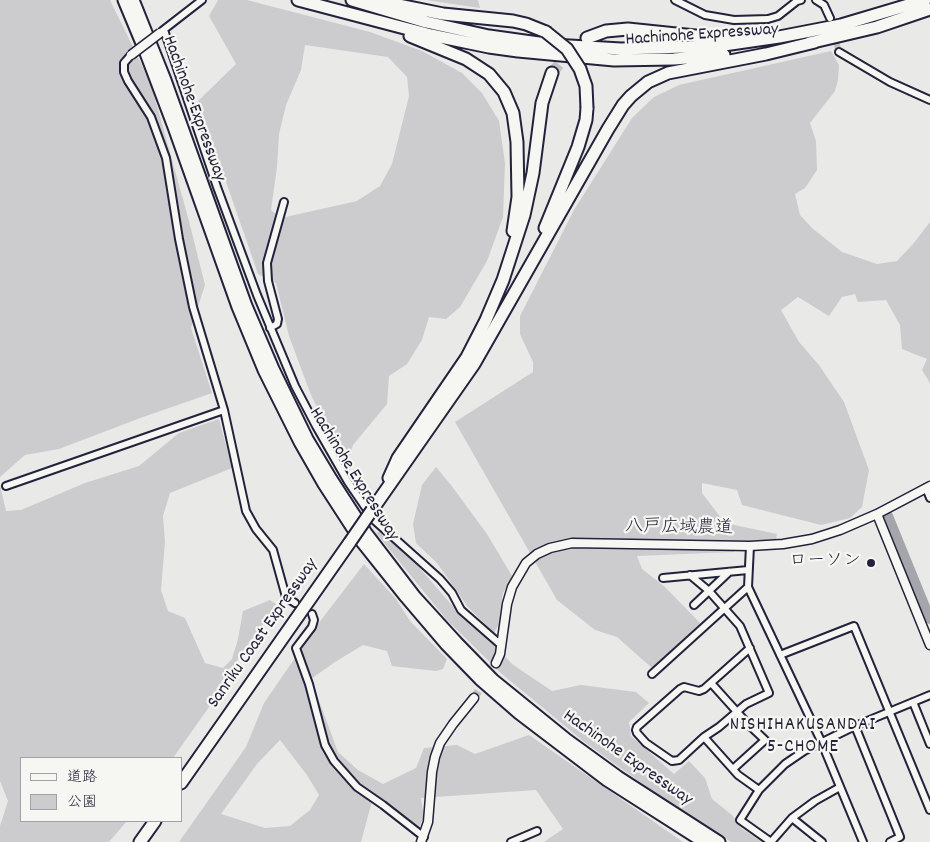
<!DOCTYPE html>
<html>
<head>
<meta charset="utf-8">
<style>
	body { margin:0 }
	#map { position:relative; width:930px; height:842px; overflow:hidden; background:#e9e9e7; font-family:Dekko,"Klee One",sans-serif }
	canvas { display:block }
	.legend { position:absolute; left:20px; top:757px; width:162px; height:65px; box-sizing:border-box; background:#f6f6f2; border:1px solid #a1a1a9; margin:0; padding:6px 9px; list-style:none; font-size:15px; color:#22223b }
	.legend li { display:flex; align-items:center; gap:10px; height:25px }
	.legend b { width:25px; border:1px solid #a1a1a9 }
</style>
</head>
<body>
<div id="map">
<canvas width="930" height="842"></canvas>
<ul class="legend">
<li><b style="height:6px;background:#f6f6f2"></b>道路</li>
<li><b style="height:14px;background:#ccccce"></b>公園</li>
</ul>
</div>
<script>
const ctx = document.querySelector('canvas').getContext('2d');
ctx.lineJoin = 'round';
function fill(path, color) {
  ctx.fillStyle = color;
  ctx.fill(path, 'evenodd');
}
function poly(rows) {
  const path = new Path2D();
  for (const r of rows) {
    path.moveTo(r[0], r[1]);
    for (let i = 2; i < r.length; i += 2) path.lineTo(r[i], r[i + 1]);
  }
  return path;
}
function strokePath(path, color, width, dash) {
  ctx.strokeStyle = color;
  ctx.lineWidth = width;
  ctx.lineCap = dash ? 'butt' : 'round';
  ctx.setLineDash(dash || []);
  ctx.stroke(path);
}
function write(font, color, halo, rows, align = 'center') {
  ctx.font = font + ' Dekko,"Klee One",sans-serif';
  ctx.lineWidth = 4.5;
  ctx.setLineDash([]);
  ctx.textBaseline = 'middle';
  ctx.strokeStyle = halo;
  ctx.fillStyle = color;
  for (const [text, x, y, turn = 0] of rows) {
    ctx.save();
    ctx.translate(x, y);
    ctx.rotate((+turn || 0) * Math.PI / 180);
    ctx.textAlign = isNaN(turn) ? turn : align;
    if (halo) ctx.strokeText(text, 0, 0);
    ctx.fillText(text, 0, 0);
    ctx.restore();
  }
}
const green = poly([
	[0,0,110,0,151,84,189,221,205,285,191,328,212,393,143,417,59,449,25,455,0,477],
	[218,0,247,0,370,32,422,51,462,73,482,93,499,121,505,163,503,217,487,261,460,307,446,319,429,317,422,340,407,364,389,376,387,404,353,445,347,467,311,395,289,336,276,283,258,274,198,101,236,64,209,16],
	[305,45,388,57,407,77,409,96,392,164,380,186,357,201,281,218,271,210,277,167,279,134,286,105,301,70],
	[427,0,478,0,480,8,433,1],
	[831,51,839,65,838,80,835,91,810,123,816,141,817,170,805,188,795,194,800,215,812,228,842,252,877,264,897,261,913,244,930,222,930,383,922,370,927,359,902,349,900,325,886,300,858,302,855,294,842,297,829,316,798,297,781,310,799,342,819,365,844,402,869,470,862,507,850,518,821,525,742,505,737,490,702,483,702,493,725,523,777,534,776,539,751,542,733,552,637,556,642,569,665,587,700,623,669,654,652,668,617,637,595,630,557,600,455,422,533,372,533,362,520,334,520,316,574,210,632,118,654,97,679,85],
	[219,419,232,468,170,493,163,516,165,542,161,590,168,611,185,618,205,663,223,668,232,659,238,639,243,611,270,600,277,605,241,654,214,700,173,758,21,758,21,821,127,821,109,842,0,842,0,826,8,801,0,781,0,485,6,511,21,510,85,483,139,466,179,433],
	[436,467,451,485,487,534,512,576,503,593,498,626,494,633,468,607,437,563,416,543,413,524,422,485],
	[380,531,416,564,463,618,495,645,512,664,552,691,581,685,636,692,649,703,629,722,631,736,674,774,689,761,705,778,712,799,732,815,741,828,762,842,731,842,668,802,583,741,502,674,447,620,376,533],
	[364,564,396,599,410,621,447,659,443,669,436,671,392,666,387,651,363,645,335,662,311,679,338,752,358,770,383,784,416,768,424,748,457,745,475,754,529,735,683,842,544,842,563,829,536,790,421,798,424,817,415,835,372,801,361,842,179,842,246,747,264,703,321,620],
	[280,740,307,775,319,795,310,810,290,826,265,828,221,814,257,764]
]);
const river = poly([
	[888,516,930,619]
]);
const minorTunnel = poly([
	[834,34,839,52]
]);
const tertiaryTunnel = poly([
	[474,698,496,663]
]);
const motorwayTunnel = poly([
	[552,73,570,51]
]);
const minor = poly([
	[675,0,705,15,734,20,768,19,778,16,797,1,801,0],
	[816,0,824,5,830,18],
	[164,30,217,187,257,295,295,386,316,426,348,482,374,520,440,579,452,593,461,610,501,645],
	[162,31,202,0],
	[839,52,890,82,930,100],
	[131,55,124,63,124,72,128,81,151,117,166,158,179,239,193,307,224,410,246,511,256,529,273,550,286,597,295,603],
	[270,328,277,324,278,319,268,281,267,263,284,202],
	[6,486,224,410],
	[926,488,930,498],
	[750,546,748,587,821,741,863,842],
	[690,575,709,591,740,626,769,693,746,704,719,727,704,737,738,775,759,790],
	[663,578,748,570],
	[694,605,729,572],
	[312,614,314,620,312,627,296,648,309,684,325,745,334,761,357,787,383,805,424,837],
	[780,655,854,626,930,810],
	[652,674,748,587],
	[711,683,747,723,765,740,733,769],
	[913,702,930,744],
	[855,726,900,837,890,842],
	[704,737,679,760,672,761,646,743,637,733,636,730,637,727,680,689,684,687,699,691,704,689,750,648],
	[840,787,815,801,792,818,771,842,740,820,759,790,785,764,804,751,855,726,930,695],
	[792,818,822,842],
	[511,842,537,831]
]);
const tertiary = poly([
	[877,514,930,645],
	[496,663,500,654,507,604,512,587,526,563,537,554,550,548,572,543,750,546,783,544,812,539,840,530,877,514,930,486],
	[421,842,428,822,432,772,435,757,440,743,453,724,474,698]
]);
const motorway = poly([
	[124,0,146,53,174,127,238,307,264,370,300,442,324,484,359,538,406,597,446,644,480,679,519,713,607,780,704,842],
	[133,0,165,80,246,306,273,369,307,439,331,479,366,533,415,597,456,642,493,680,567,740,618,777,719,842],
	[298,0,431,35,489,47,518,51,614,60,674,59,724,55],
	[352,0,426,22,489,36,553,45,621,49,717,46,779,37,841,25,925,0],
	[374,0,443,14,513,21,526,24,546,32],
	[410,36,466,59,489,74,504,92,513,113,517,142,518,197,513,231],
	[587,38,606,31,628,29,705,37,733,37],
	[809,43,877,27,930,9],
	[545,228,578,147,586,120,587,108],
	[389,478,398,458,467,357,486,320,503,280,524,215,533,173,542,103,552,73],
	[372,510,474,364,608,129,623,105,631,96,648,82,668,73,766,54,815,42],
	[181,783,350,542],
	[140,842,155,821]
]);
const tertiaryBridge = poly([
	[131,55,160,33]
]);
const motorwayBridge = poly([
	[546,32,567,49,580,69,586,86,587,108],
	[350,542,372,510]
]);
const markers = [
	[871,563,5,"#22223b"]
];
const streetNames = [
	["Hachinohe Expressway",702,36,-4],
	["Hachinohe Expressway",193,109,70],
	["Hachinohe Expressway",353,475,58],
	["八戸広域農道",679,529,1],
	["Sanriku Coast Expressway",264,634,-55],
	["Hachinohe Expressway",627,759,35]
];
const poiNames = [
	["ローソン",861,563]
];
const neighbourhoodNames = [
	["NISHIHAKUSANDAI",803,726],
	["5-CHOME",803,748]
];
fill(green, '#ccccce');
strokePath(river, '#a5a5ac', 10);
strokePath(minorTunnel, '#c1c1c5', 6, [6, 3]);
strokePath(tertiaryTunnel, '#c1c1c5', 8, [8, 4]);
strokePath(motorwayTunnel, '#c1c1c5', 11, [11, 5.5]);
strokePath(minor, '#22223b', 10);
strokePath(tertiary, '#22223b', 11);
strokePath(motorway, '#22223b', 15);
strokePath(minor, '#f6f6f2', 6);
strokePath(tertiary, '#f6f6f2', 8);
strokePath(motorway, '#f6f6f2', 11);
strokePath(tertiaryBridge, '#22223b', 11, []);
strokePath(motorwayBridge, '#22223b', 15, []);
strokePath(tertiaryBridge, '#f6f6f2', 8);
strokePath(motorwayBridge, '#f6f6f2', 11);
for (const [x, y, r, color] of markers) {
  const dot = new Path2D();
  dot.arc(x, y, r, 0, 2 * Math.PI);
  ctx.fillStyle = color;
  ctx.fill(dot);
  strokePath(dot, '#f6f6f2', 2);
}
write('18px', '#22223b', '#f6f6f2', streetNames);
write('18px', '#22223b', '#f6f6f2', poiNames, 'right');
ctx.letterSpacing = '1px';
write('19px', '#22223b', '#f6f6f2', neighbourhoodNames);
ctx.letterSpacing = '0px';
</script>
</body>
</html>
